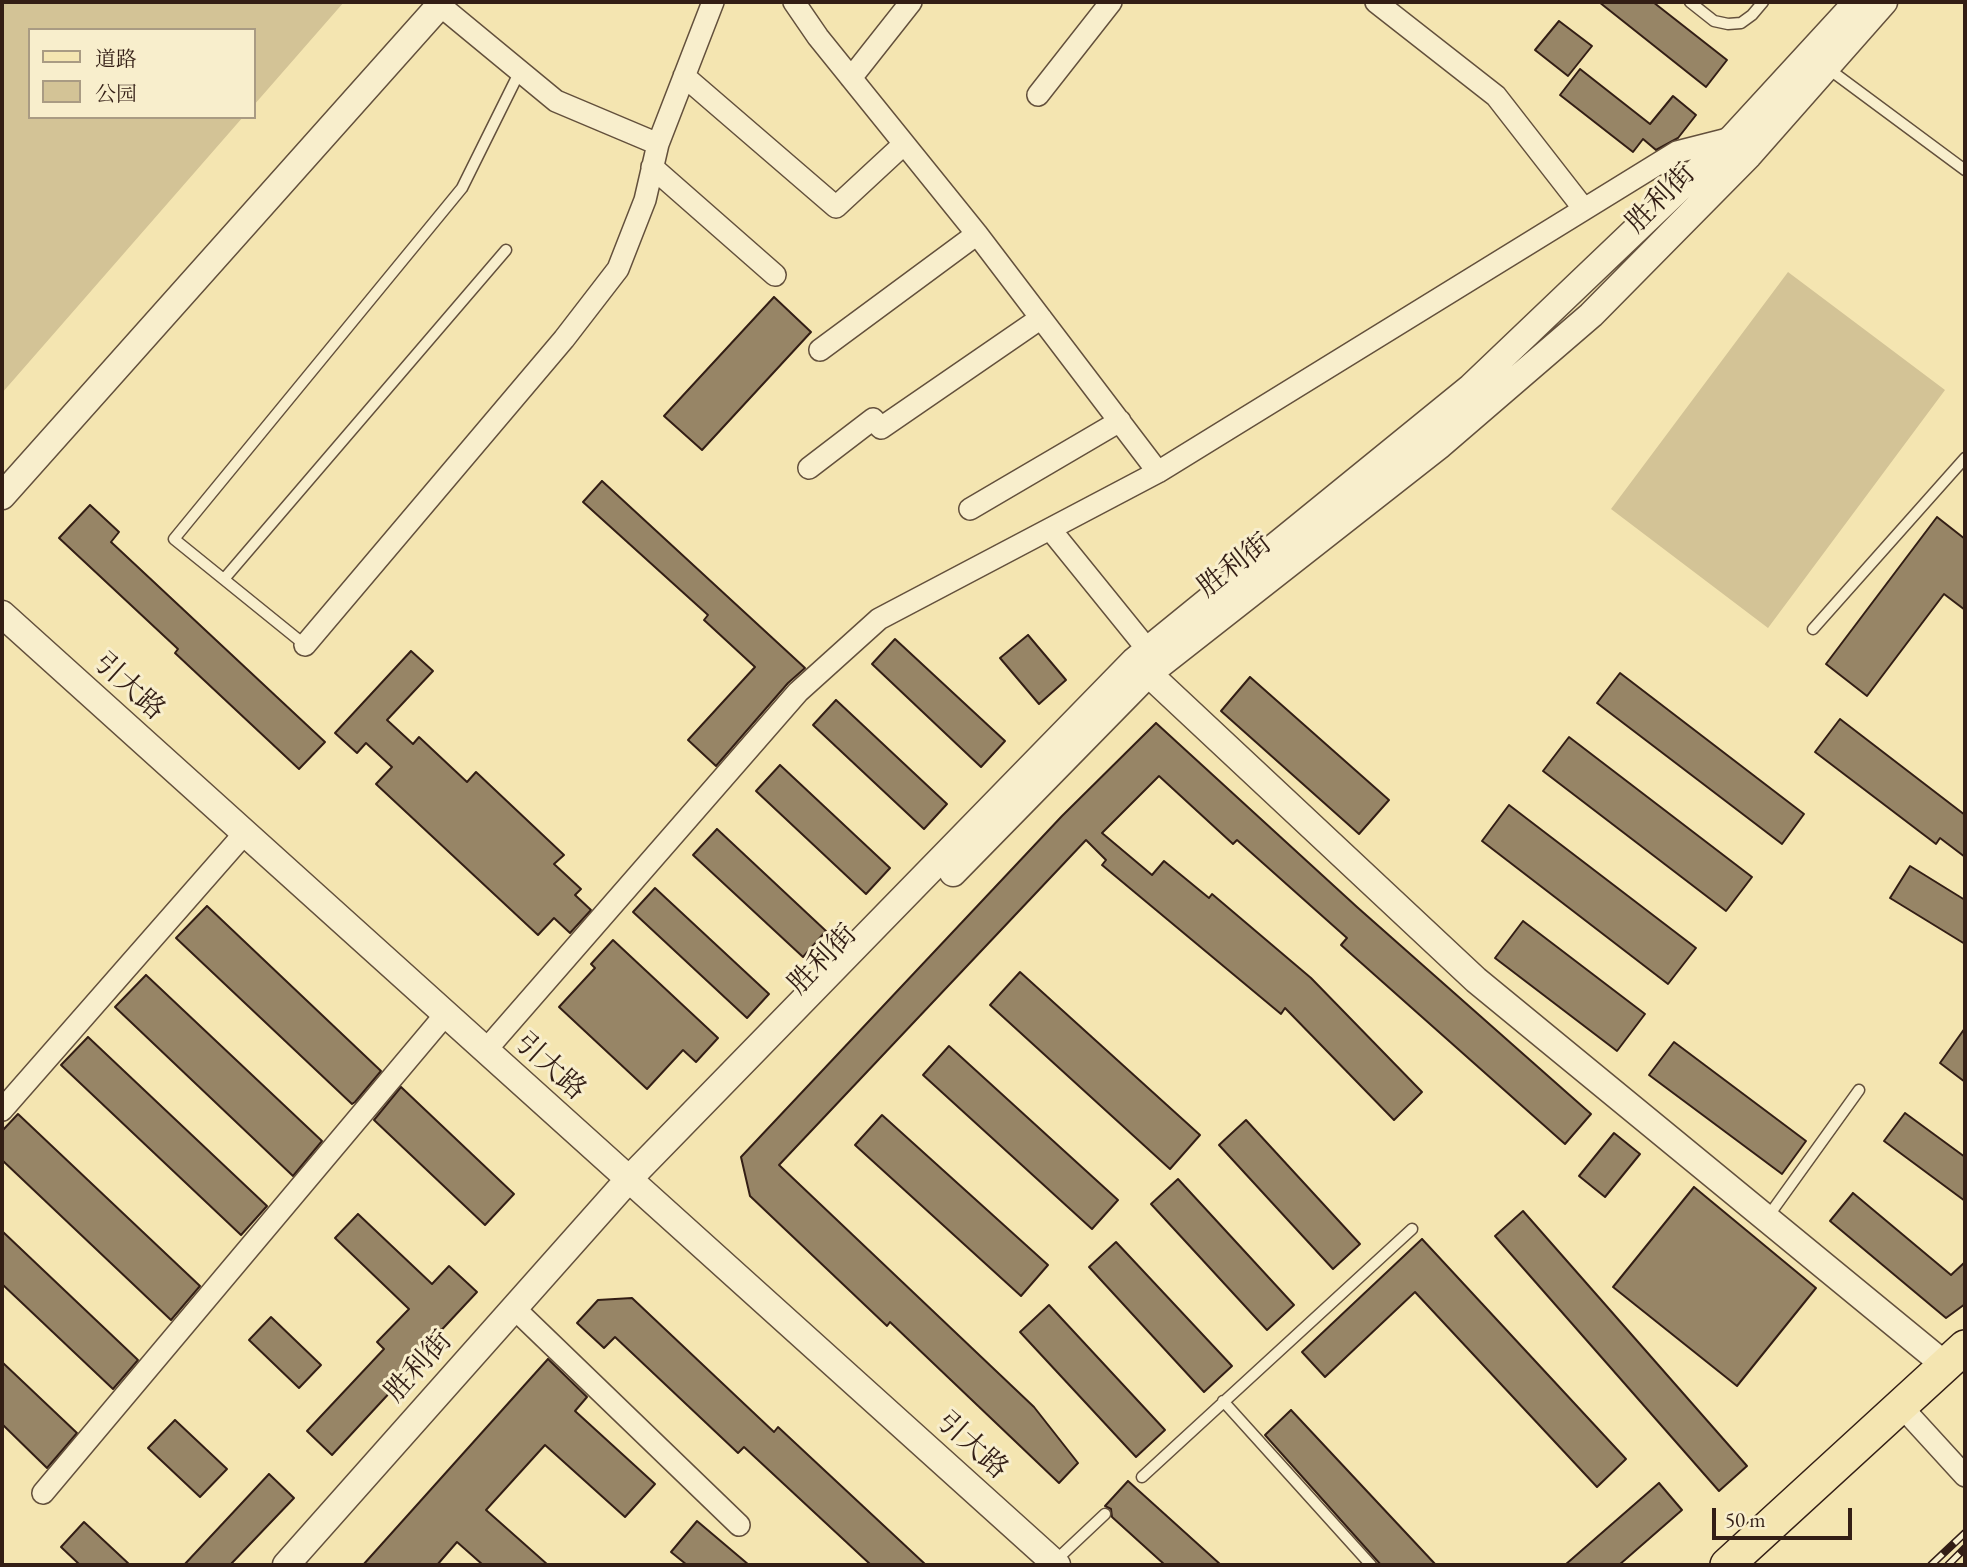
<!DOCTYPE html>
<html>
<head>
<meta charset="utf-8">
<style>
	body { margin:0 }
	#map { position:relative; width:1967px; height:1567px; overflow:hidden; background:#f4e5b1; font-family:"EB Garamond","Noto Serif SC",serif }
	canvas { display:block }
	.frame { position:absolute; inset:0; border:4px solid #331e15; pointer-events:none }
	.legend { position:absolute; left:28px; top:28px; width:228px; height:91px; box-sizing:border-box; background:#f8eecc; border:2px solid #a99b83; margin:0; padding:9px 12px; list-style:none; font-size:21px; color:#331e15 }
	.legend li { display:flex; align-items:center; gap:14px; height:35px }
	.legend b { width:35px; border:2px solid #a99b83 }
	.scale { position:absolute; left:1712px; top:1508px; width:140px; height:32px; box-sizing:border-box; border:4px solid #331e15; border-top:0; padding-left:9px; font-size:21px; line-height:24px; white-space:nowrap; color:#331e15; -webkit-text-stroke:5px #f8eecc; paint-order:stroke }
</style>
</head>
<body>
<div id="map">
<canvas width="1967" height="1567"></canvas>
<div class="frame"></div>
<ul class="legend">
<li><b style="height:9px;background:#f4e5b1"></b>道路</li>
<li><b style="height:19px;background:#d3c396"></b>公园</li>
</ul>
<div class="scale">50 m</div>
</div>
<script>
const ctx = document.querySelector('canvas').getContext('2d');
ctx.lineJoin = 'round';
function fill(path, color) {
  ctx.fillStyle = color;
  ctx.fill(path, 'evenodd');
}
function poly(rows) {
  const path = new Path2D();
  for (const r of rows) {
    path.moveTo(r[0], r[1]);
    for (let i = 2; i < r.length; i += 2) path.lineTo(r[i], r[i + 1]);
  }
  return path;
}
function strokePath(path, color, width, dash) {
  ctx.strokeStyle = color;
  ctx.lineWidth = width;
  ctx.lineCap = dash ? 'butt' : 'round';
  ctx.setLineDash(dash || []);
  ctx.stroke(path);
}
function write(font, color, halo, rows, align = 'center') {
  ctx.font = font + ' "EB Garamond","Noto Serif SC",serif';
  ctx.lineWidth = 6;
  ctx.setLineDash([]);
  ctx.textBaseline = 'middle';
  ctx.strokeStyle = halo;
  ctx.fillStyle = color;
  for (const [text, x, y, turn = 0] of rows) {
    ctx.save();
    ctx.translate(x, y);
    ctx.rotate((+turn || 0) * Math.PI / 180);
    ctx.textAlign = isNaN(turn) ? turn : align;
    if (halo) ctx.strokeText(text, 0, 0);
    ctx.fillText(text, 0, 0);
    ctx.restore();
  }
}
const green = poly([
	[2,2,344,2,254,105,254,30,30,30,30,117,243,117,2,393],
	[1788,272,1945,390,1768,628,1611,509]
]);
const building = poly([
	[1599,2,1653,2,1727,60,1706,87,1599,2],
	[1559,21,1592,46,1568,76,1535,50,1559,21],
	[1580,69,1650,124,1673,96,1696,115,1678,138,1656,150,1643,139,1633,152,1560,95,1580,69],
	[774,297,811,332,702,450,664,416,774,297],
	[602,481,805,668,788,683,716,766,688,740,755,667,704,620,708,615,583,502,602,481],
	[90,505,119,532,111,542,325,742,299,769,175,653,178,649,59,538,90,505],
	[1937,517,1965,539,1965,610,1944,594,1867,696,1826,664,1937,517],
	[1028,635,1066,680,1039,704,1000,658,1028,635],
	[895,639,1005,741,981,767,872,664,895,639],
	[411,651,433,671,387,720,413,744,419,737,467,782,476,772,564,855,554,864,581,889,575,895,591,910,570,933,554,918,538,935,376,784,392,767,366,743,357,753,335,733,411,651],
	[1620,673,1804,814,1782,844,1597,703,1620,673],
	[1250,677,1389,800,1359,834,1221,711,1250,677],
	[836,700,947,804,924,829,813,725,836,700],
	[1840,719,1965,815,1965,857,1940,838,1936,844,1815,752,1840,719],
	[1156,723,1357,907,1591,1114,1565,1144,1341,945,1347,938,1237,840,1233,844,1159,776,1102,833,1152,875,1164,861,1209,898,1212,894,1311,978,1422,1092,1394,1120,1285,1008,1281,1014,1102,865,1106,860,1086,840,779,1165,1034,1407,1078,1463,1059,1483,890,1322,887,1326,750,1196,741,1157,1062,816,1156,723],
	[1569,737,1752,877,1726,911,1543,771,1569,737],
	[780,765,890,868,866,894,756,791,780,765],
	[1509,805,1696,948,1668,984,1482,841,1509,805],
	[717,829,826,931,803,957,693,855,717,829],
	[1910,866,1965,900,1965,944,1890,898,1910,866],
	[655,888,769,994,747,1018,633,912,655,888],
	[207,906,381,1071,355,1102,352,1104,176,938,207,906],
	[1523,921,1645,1014,1617,1051,1495,958,1523,921],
	[613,940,718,1038,696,1062,683,1050,647,1089,559,1007,595,968,591,964,613,940],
	[1020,972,1200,1135,1170,1169,990,1005,1020,972],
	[146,975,322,1141,293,1176,115,1007,146,975],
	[1965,1028,1965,1082,1940,1063,1965,1028],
	[88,1037,267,1206,241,1235,61,1065,88,1037],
	[1674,1042,1806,1141,1782,1174,1649,1075,1674,1042],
	[949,1046,1118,1200,1092,1229,923,1075,949,1046],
	[401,1087,514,1194,485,1225,374,1120,401,1087],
	[1905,1113,1965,1157,1965,1201,1884,1141,1905,1113],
	[18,1114,200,1286,171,1320,2,1160,2,1131,18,1114],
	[882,1115,1048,1265,1021,1296,855,1145,882,1115],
	[1246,1120,1360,1244,1333,1269,1219,1145,1246,1120],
	[1614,1133,1640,1154,1605,1197,1579,1176,1614,1133],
	[1178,1179,1294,1305,1267,1330,1151,1204,1178,1179],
	[1694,1187,1816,1288,1737,1386,1613,1287,1694,1187],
	[1853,1193,1951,1275,1965,1262,1965,1304,1946,1318,1830,1221,1853,1193],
	[1523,1211,1747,1466,1719,1491,1495,1236,1523,1211],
	[358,1214,432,1284,449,1266,477,1292,391,1384,394,1388,332,1455,307,1431,384,1349,377,1342,409,1309,335,1238,358,1214],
	[2,1231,138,1360,113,1389,2,1284,2,1231],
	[1422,1239,1626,1459,1597,1487,1415,1292,1325,1377,1302,1352,1422,1239],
	[1116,1242,1232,1366,1204,1392,1089,1267,1116,1242],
	[632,1298,774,1432,778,1427,926,1565,871,1565,744,1447,738,1453,615,1337,604,1348,577,1323,598,1300,632,1298],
	[1049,1305,1165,1430,1136,1457,1020,1332,1049,1305],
	[271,1317,321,1365,299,1388,249,1340,271,1317],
	[548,1359,587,1397,575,1411,655,1484,625,1517,545,1445,486,1510,548,1565,483,1565,457,1542,437,1565,363,1565,548,1359],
	[2,1362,77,1433,47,1468,2,1424,2,1362],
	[1291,1410,1436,1565,1381,1565,1265,1435,1291,1410],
	[175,1420,227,1469,200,1497,148,1448,175,1420],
	[269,1474,294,1498,230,1565,184,1565,269,1474],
	[1128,1481,1221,1565,1165,1565,1112,1517,1111,1509,1105,1506,1128,1481],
	[1659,1483,1682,1510,1619,1565,1565,1565,1659,1483],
	[697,1521,749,1565,687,1565,671,1552,697,1521],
	[84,1522,130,1565,80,1565,61,1547,84,1522]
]);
const service = poly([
	[1690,2,1714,21,1728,24,1741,23,1752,15,1763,2],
	[1826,67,1965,170],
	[224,579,506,250],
	[1813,629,1965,458],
	[305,645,174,539,462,188,520,71],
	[1767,1218,1859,1090],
	[1223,1401,1371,1565],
	[1142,1477,1412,1229],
	[1054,1562,1105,1514]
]);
const minor = poly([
	[436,2,556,101,658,144,713,2],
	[794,2,818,37,977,234,1158,472],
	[1376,2,1496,96,1584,209],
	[684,76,836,207,904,144],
	[851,78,911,2],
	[1038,95,1111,2],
	[652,167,775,275],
	[820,350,977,234],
	[809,468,873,419,881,428,1041,318],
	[970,509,1120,421],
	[1050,529,1148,650],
	[305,645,564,339,618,269,645,200,658,144],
	[485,1051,798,692,879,619,1158,472,1677,152,1732,138],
	[2,1110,244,834],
	[514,1308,739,1525],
	[1901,1406,1965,1476],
	[43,1493,445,1015]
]);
const tertiary = poly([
	[2,496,440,5],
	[2,614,1057,1565],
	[1136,662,1476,980,1945,1365],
	[953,873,1148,674,1440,445,1591,315,1749,155,1884,2],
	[286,1565,628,1180,1134,661,1471,387,1732,138,1857,2]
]);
const primary = poly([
	[1727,1565,1965,1347]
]);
const rail = poly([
	[1931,1565,1965,1533],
	[1948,1565,1965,1548]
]);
const streetNames = [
	["胜利街",1661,199,-45],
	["胜利街",1235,566,-38],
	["引大路",129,687,42],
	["胜利街",823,960,-46],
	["引大路",550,1067,42],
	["胜利街",419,1367,-48],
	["引大路",972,1446,42]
];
fill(green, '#d3c396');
fill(building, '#978566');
strokePath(building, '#331e15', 2);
strokePath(service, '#63503c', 13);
strokePath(minor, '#63503c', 24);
strokePath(tertiary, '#63503c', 29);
strokePath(primary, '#331e15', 36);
strokePath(service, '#f8eecc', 10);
strokePath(minor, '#f8eecc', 21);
strokePath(tertiary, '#f8eecc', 26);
strokePath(primary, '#f4e5b1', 33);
strokePath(rail, '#331e15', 8);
strokePath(rail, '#f8eecc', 5, [16]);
write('28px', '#331e15', '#f8eecc', streetNames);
</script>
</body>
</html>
